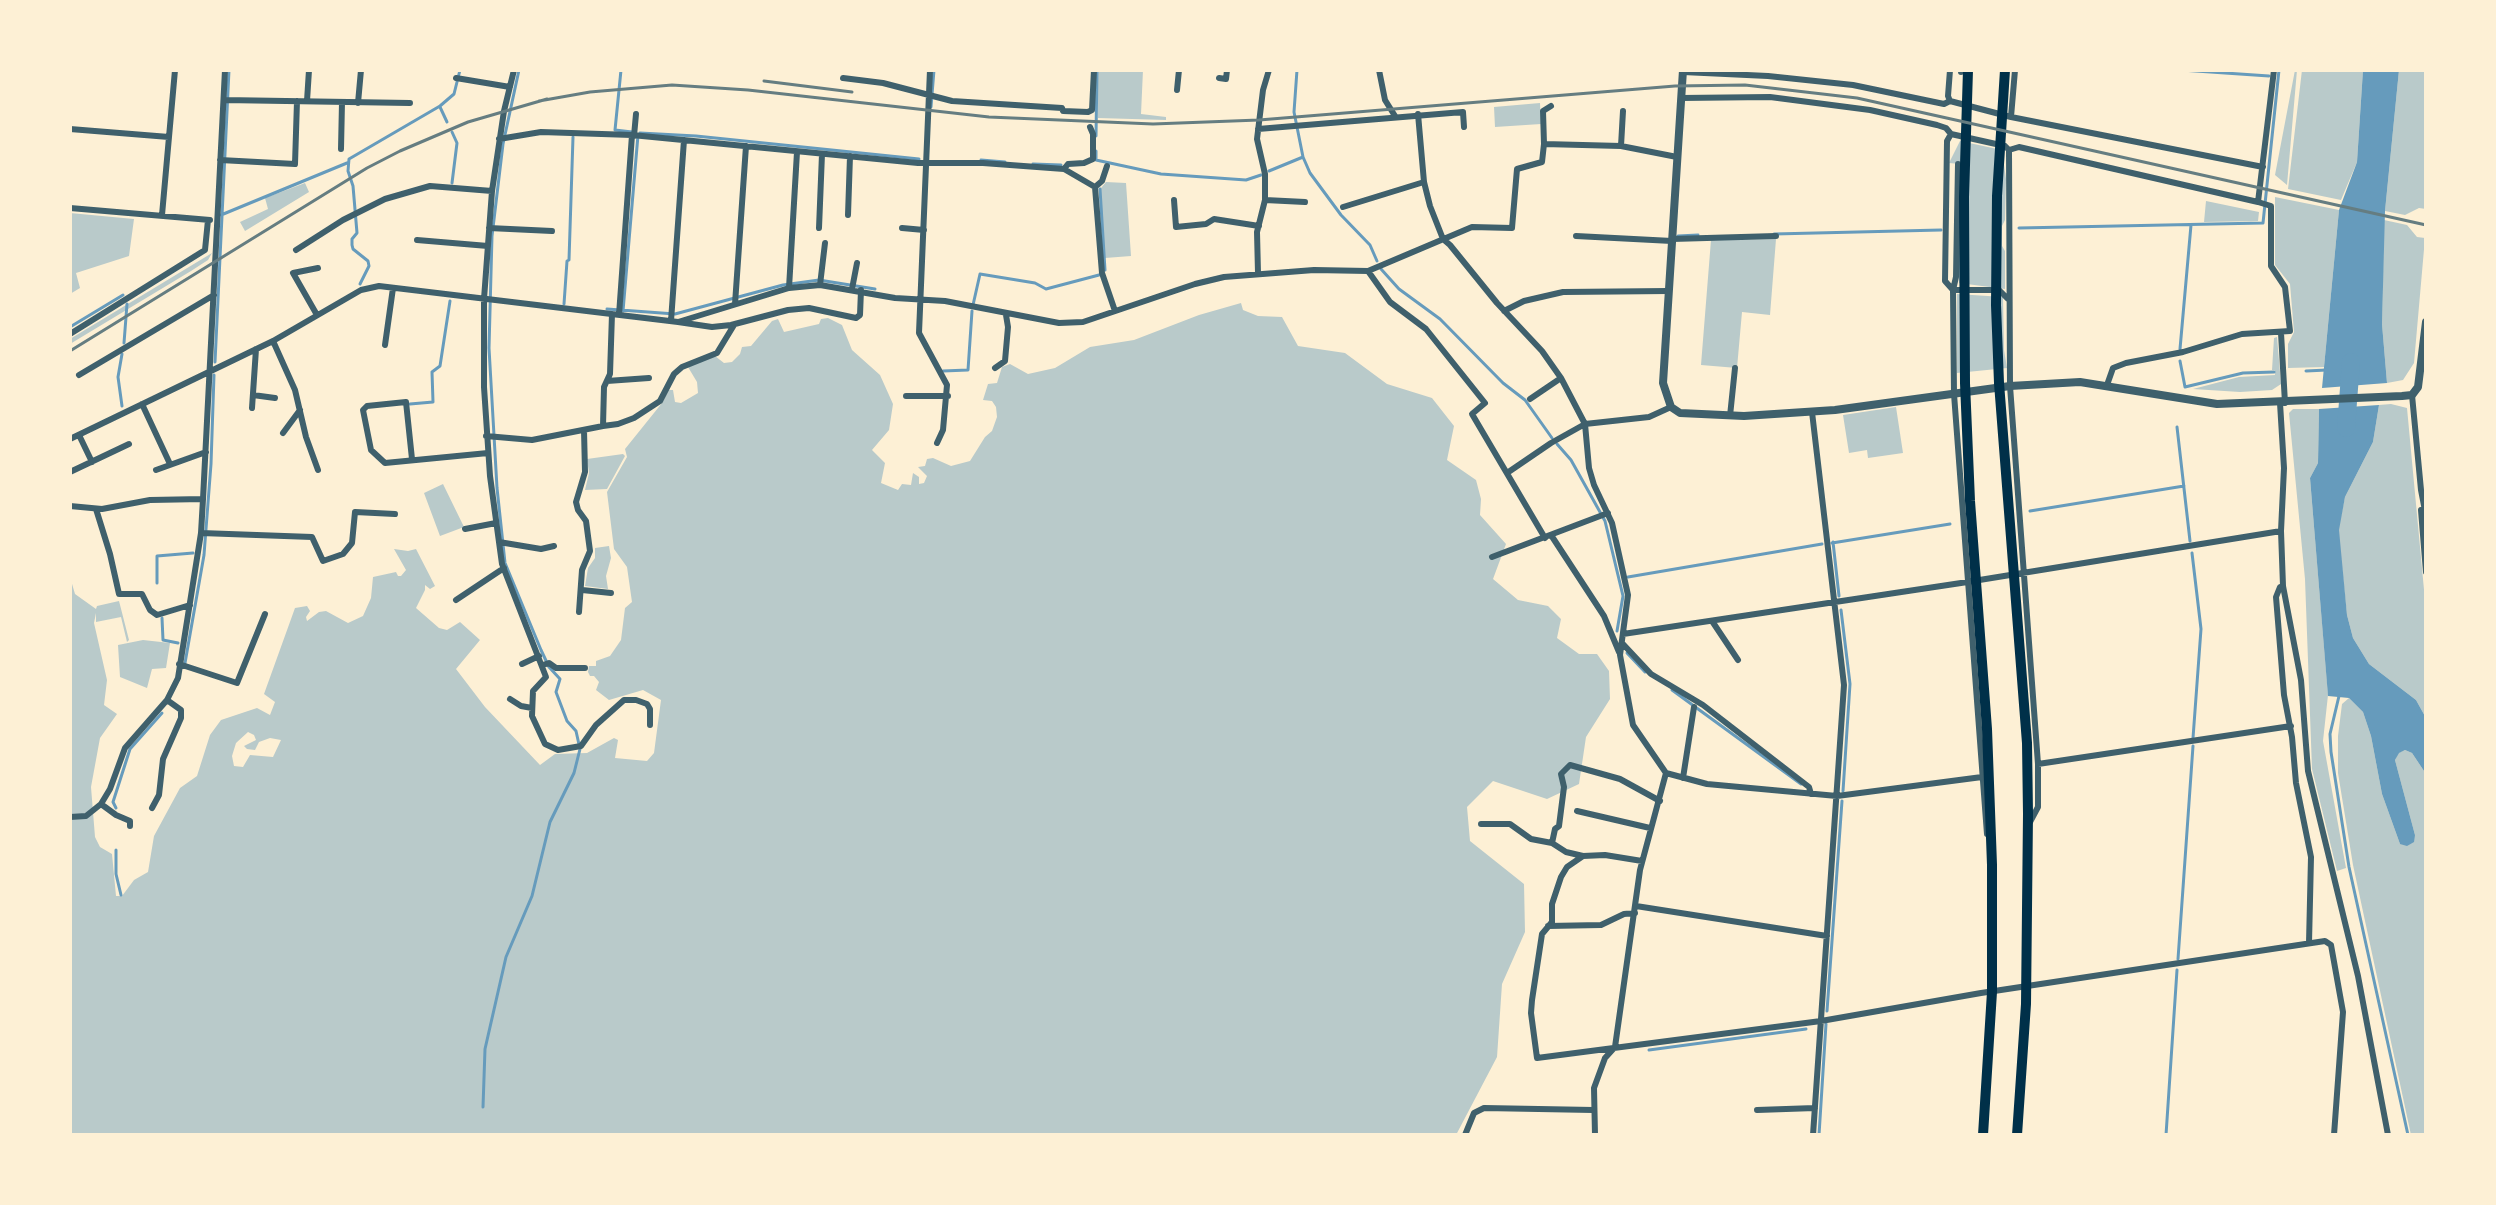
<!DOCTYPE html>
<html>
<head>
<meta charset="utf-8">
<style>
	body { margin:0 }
	#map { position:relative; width:2496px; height:1205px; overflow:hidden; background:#fdf0d5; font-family:Quicksand,sans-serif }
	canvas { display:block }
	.frame { position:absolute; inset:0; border:72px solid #fdf0d5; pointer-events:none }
</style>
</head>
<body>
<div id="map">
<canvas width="2496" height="1205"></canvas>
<div class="frame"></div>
</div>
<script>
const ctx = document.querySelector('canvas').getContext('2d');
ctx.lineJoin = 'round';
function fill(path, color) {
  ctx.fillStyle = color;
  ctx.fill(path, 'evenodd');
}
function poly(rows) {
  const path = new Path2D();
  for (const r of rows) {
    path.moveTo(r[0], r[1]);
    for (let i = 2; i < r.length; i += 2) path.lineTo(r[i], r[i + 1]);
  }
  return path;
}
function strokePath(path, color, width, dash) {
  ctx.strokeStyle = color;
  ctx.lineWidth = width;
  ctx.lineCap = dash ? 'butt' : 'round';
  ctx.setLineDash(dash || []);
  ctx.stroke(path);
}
const green = poly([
	[1098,70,1143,70,1141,114,1166,117,1166,120,1098,118],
	[2295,70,2297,70,2287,185,2275,175],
	[2302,70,2363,70,2357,162,2341,200,2288,189],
	[2399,70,2426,70,2426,209,2419,208,2405,215,2385,211],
	[1540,103,1541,124,1495,127,1494,107],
	[1960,141,2002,150,2006,179,2005,220,2002,226,2002,246,2005,251,2005,289,1959,283,1960,164,1949,163],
	[1106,182,1126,183,1131,256,1105,258,1101,203,1101,188],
	[305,183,309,192,245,231,240,222,268,209,265,198],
	[2275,197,2339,210,2324,367,2288,368,2288,344,2294,332,2290,284,2275,265],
	[2206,201,2259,212,2258,221,2204,222],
	[70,213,134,219,129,256,76,273,80,288,70,294],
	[2384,220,2407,225,2417,237,2425,238,2414,363,2403,380,2387,383,2382,324],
	[1776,239,1770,315,1742,312,1737,368,1701,365,1711,240],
	[212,253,208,260,191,271,70,344,70,339],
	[1957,294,2003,297,2004,350,2007,368,1957,373],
	[1241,303,1243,310,1258,316,1282,317,1298,346,1345,353,1387,384,1432,398,1454,426,1447,460,1476,480,1481,499,1480,515,1506,544,1493,579,1518,600,1548,606,1561,619,1557,638,1579,654,1597,654,1609,671,1610,699,1586,737,1579,784,1547,799,1493,781,1467,807,1470,841,1524,884,1525,932,1502,984,1497,1057,1456,1135,70,1135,70,577,75,594,96,609,97,606,119,601,129,640,127,642,121,617,96,622,96,613,94,623,107,680,104,705,117,714,100,738,91,787,95,837,100,847,112,854,116,896,122,896,134,880,148,872,154,836,180,788,197,776,210,735,221,720,257,708,270,715,275,702,264,694,295,608,307,606,310,611,306,617,307,621,319,612,326,611,348,623,363,616,371,598,373,577,396,572,398,576,401,576,406,570,394,549,408,551,416,549,435,586,430,589,425,585,425,590,416,608,439,628,447,630,460,622,480,640,456,669,485,707,540,765,555,754,587,753,614,738,618,740,615,758,647,761,654,753,661,700,643,690,609,700,596,690,599,682,594,676,590,676,588,672,589,666,596,666,596,661,610,656,621,640,625,608,632,602,627,567,614,549,607,492,627,457,625,449,662,403,669,390,673,390,675,402,681,403,698,393,697,382,688,367,715,356,724,363,732,362,740,354,742,347,751,346,772,321,778,319,784,332,819,324,821,319,828,318,842,325,852,350,880,375,893,404,889,430,872,450,885,463,881,483,898,490,902,484,911,485,913,473,919,477,919,484,924,483,927,476,918,467,925,466,927,459,933,458,951,466,970,461,985,437,992,431,997,417,996,407,992,401,983,400,988,384,997,383,1002,367,1010,364,1028,374,1055,368,1090,347,1134,340,1199,315],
	[248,732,254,735,256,740,244,746,247,749,255,750,259,742,270,738,281,740,273,757,250,755,243,767,234,766,232,756,236,743],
	[2277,337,2281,384,2272,390,2240,392,2193,389,2239,377,2275,375,2275,370,2272,370,2274,338],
	[2391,404,2407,408,2426,611,2426,718,2416,700,2369,664,2353,638,2347,615,2338,530,2345,497,2373,442,2379,405],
	[1896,407,1903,453,1868,458,1867,450,1849,453,1843,415],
	[2293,409,2319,409,2318,463,2310,478,2328,695,2323,741,2346,868,2337,871,2312,769,2305,579,2289,413],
	[623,454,625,456,607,489,585,490,589,473,587,459],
	[443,484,464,527,440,536,424,493],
	[609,546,611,558,606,576,608,589,585,586,588,568,595,558,595,548],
	[143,640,170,643,166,668,152,669,147,688,120,677,118,645],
	[2349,698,2363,712,2371,736,2382,794,2400,844,2415,835,2395,760,2398,753,2405,750,2412,753,2426,774,2426,1135,2411,1135,2353,865,2338,773,2338,736,2342,704]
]);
const water = poly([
	[2363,70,2399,70,2385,211,2382,324,2387,383,2322,388,2339,210,2357,162],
	[2379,405,2373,442,2345,497,2339,530,2347,615,2353,638,2369,664,2416,700,2426,718,2426,774,2412,753,2405,750,2399,753,2395,760,2415,835,2414,842,2407,846,2400,844,2382,794,2371,736,2363,712,2349,698,2328,696,2310,478,2318,463,2319,409]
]);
const stream = poly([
	[621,70,615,130,632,132],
	[1297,70,1294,112,1303,157,1310,173,1341,215,1370,245,1377,261],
	[2181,70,2269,76],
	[440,107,447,122],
	[931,107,934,70],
	[452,132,457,143,452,183],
	[640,133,696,136,919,159],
	[1096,136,1097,70],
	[1096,151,1096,160,1161,174,1246,180,1261,175],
	[981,160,1005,162],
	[1033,164,1061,165],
	[1269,171,1303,157],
	[1100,189,1105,270],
	[221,215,347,163],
	[2019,228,2263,223,2279,70],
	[1774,234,1941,230],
	[1678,236,1698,235],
	[1381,269,1399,289,1440,319,1503,383,1525,400,1552,438],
	[360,284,369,266,368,261,353,249,352,245,352,239,357,233,353,186,348,171,349,159,440,106,454,94,460,70],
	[564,304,567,261,569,260,573,137],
	[973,305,980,274,1035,283,1046,289,1099,275],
	[607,309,675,314,783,285,819,280,875,289],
	[623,311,638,135],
	[70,327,123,295],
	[124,343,127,304],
	[2180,349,2191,225],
	[122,354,118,377,122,406],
	[2180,361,2185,387,2243,373,2274,372],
	[215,362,229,70],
	[943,371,968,370,972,311],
	[2306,371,2327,370],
	[410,404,433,402,432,372,440,366,450,301],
	[2177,427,2190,541],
	[1557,444,1571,460,1605,521,1623,596,1617,631],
	[2030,511,2184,486],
	[1833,542,1839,596],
	[1832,543,1950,524],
	[2192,553,2201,629,2193,738],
	[1628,577,1822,544],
	[157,583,157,556,193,553],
	[1841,610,1850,684,1843,791],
	[162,618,163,640,178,643],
	[1627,653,1645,672],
	[185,663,204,555,211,464,214,375],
	[1672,690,1801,784],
	[2339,696,2330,734,2331,752,2349,867,2408,1135],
	[116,808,113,802,130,749,162,713],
	[116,850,116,874,121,895],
	[2178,959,2193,746],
	[1827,1011,1842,801],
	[1649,1050,1806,1029],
	[483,1107,485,1049,506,957,532,896,550,822,574,773,580,749,576,731,567,721,556,692,560,679,549,667,541,650,505,563,497,488,489,348,492,236,503,144,519,70],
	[1819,1135,1826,1024],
	[2166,1135,2177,970]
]);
const river = poly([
	[2346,428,2351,362]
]);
const minor = poly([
	[514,70,504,111,492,191,484,299,484,387,490,476,502,564,546,677,533,691,532,716,545,744,558,750,581,746,596,725,624,700,636,700,647,704,650,709,650,725],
	[930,70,919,333,947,385,943,430,937,443],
	[1379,70,1385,100,1395,116],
	[1950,70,1948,96,1950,101,2011,117,2015,70],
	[1683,72,1768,76,1853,85,1944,104,1950,101],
	[1961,72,1961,70],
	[456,78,510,87],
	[843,78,883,83,952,101,1062,108,1063,111,1088,112,1092,110,1094,70],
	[1219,78,1226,79,1227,70],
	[1177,90,1179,70],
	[1681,98,1770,97,1870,110,1937,125,1946,128,1951,134,2005,146,2009,150,2019,147,2258,202,2274,70],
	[224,100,410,103],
	[307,101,309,70],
	[358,103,361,70],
	[1418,114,1424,182,1430,206,1443,239,1450,245,1497,303,1542,351,1561,378,1585,424,1589,468,1594,485,1612,523,1628,595,1620,655,1633,725,1666,773,1640,870,1615,1047,1605,1058,1594,1088,1595,1135],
	[2011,117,2263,167],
	[70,129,169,137],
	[1258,129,1463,112,1464,127],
	[1951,134,1947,141,1945,281,1953,290,1999,290,2008,299],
	[634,136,636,114],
	[499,139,541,132,632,135,918,163,983,163,1064,169,1095,187,1102,273,1115,311],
	[1544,144,1621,146,1677,157],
	[1621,146,1623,111],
	[341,149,342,102],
	[2009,150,2010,386,2038,764,2038,807,2030,822],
	[220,160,295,164,297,101],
	[1958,164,1956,277,1953,290,1954,394,1987,834],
	[1064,169,1068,164,1084,163,1093,159,1093,134,1090,127],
	[1095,187,1102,181,1107,166],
	[1174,200,1176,227,1206,224,1214,219,1259,226],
	[1265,200,1305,202],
	[1343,207,1424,182],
	[70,208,210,220],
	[162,215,175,70],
	[848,215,850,156],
	[489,228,552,231],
	[819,228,822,154],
	[902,228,924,230],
	[1576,236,1672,241],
	[1672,239,1776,236],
	[417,240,488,246],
	[296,250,343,220,385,199,430,186,492,191],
	[1368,271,1390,302,1426,329,1485,403,1472,414,1545,538],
	[1258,273,1257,232,1265,200,1265,174,1257,139,1263,90,1269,70],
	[820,285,825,243],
	[789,288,797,152],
	[852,289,857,263],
	[735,304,746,146],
	[1504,311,1524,301,1563,292,1668,291],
	[317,315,293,273,318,268],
	[619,315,632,135],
	[671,321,684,140],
	[678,322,712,327,731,325,788,310,809,308,856,318,860,315,861,290],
	[2281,333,2285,403],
	[70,334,205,250,208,220],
	[273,341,295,390,306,437,318,470],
	[385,345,393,288],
	[995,368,1005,361,1008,327,1006,315],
	[79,375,214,295],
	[607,381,649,378],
	[2107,385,2113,368,2126,363,2183,352,2242,334,2290,331,2285,287,2271,266,2271,206,2258,202],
	[253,395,275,398],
	[2412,395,2421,490,2426,516],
	[906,396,948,396],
	[1530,399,1561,378],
	[2280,403,2284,468,2281,531,2283,586,2301,680,2308,771,2358,976,2388,1135],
	[142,404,170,464],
	[252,408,256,349],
	[1812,412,1844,685,1813,1135],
	[1730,416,1735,368],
	[603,426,618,424,634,418,660,401,674,374,682,367,717,353,734,325],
	[283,433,300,410],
	[79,435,92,462],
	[486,436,532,440,603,426,604,387,610,374,612,314],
	[70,439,273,341,361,290,379,286,678,322,789,288,820,285,895,298,945,301,1059,323,1083,322,1195,284,1224,277,1314,270,1368,271,1472,227,1512,228,1517,169,1542,162,1544,144,1543,111,1551,106],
	[412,459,406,402,367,406,363,410,371,450,385,463,488,453],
	[156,470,206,452],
	[70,472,129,444],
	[1507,473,1551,443,1585,424,1649,417,1671,407],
	[70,506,102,509,150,500,203,499],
	[96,509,110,554,119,594,142,594,150,610,157,615,190,605],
	[2421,510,2426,572],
	[465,529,496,523],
	[201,533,312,537,323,561,343,554,352,543,355,512,395,514],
	[1551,535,1604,616,1619,652],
	[499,542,541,549,554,546],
	[1492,557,1608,513],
	[2283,586,2280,587,2276,597,2284,695,2292,737,2296,783,2311,857,2309,943],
	[582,590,611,593],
	[456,600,504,568],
	[579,612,582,570,590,551,586,521,578,510,576,502,585,472,584,430],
	[1712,621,1738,660],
	[1623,634,1961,583,2281,531],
	[1622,643,1651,674,1703,705,1809,787,1811,794],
	[179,664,237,683,265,614],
	[522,664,539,656],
	[543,665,549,663,556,668,585,668],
	[510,699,521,706,532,708],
	[2038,764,2291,726],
	[1666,773,1707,784,1837,796,1982,777],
	[1683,778,1694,707],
	[101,804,116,815,130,821,130,826],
	[152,808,159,795,163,759,181,718,181,710,167,700],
	[1577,811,1650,828],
	[70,817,86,816,101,804,110,789,125,748,167,700,178,678,201,533,203,499,225,70],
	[1481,824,1510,824,1531,839,1552,843,1566,852,1583,856],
	[1552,843,1555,829,1559,826,1564,787,1561,774,1570,765,1620,779,1660,801],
	[1642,861,1605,855,1583,856,1567,867,1561,877,1552,904,1552,922,1542,934,1532,1000,1531,1013,1537,1058,1821,1021,1981,993,2325,941,2331,945,2343,1012,2334,1135],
	[1636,906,1827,936],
	[1548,926,1601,925,1624,914,1635,913],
	[1757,1110,1815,1108],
	[1465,1135,1474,1113,1484,1108,1593,1110]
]);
const tertiary = poly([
	[1683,70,1663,383,1671,407,1680,413,1744,416,1835,410,2010,386,2080,382,2217,404,2402,396,2412,395,2418,387,2426,322]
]);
const trunk = poly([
	[1968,70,1964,197,1965,383,1970,501,1987,729,1992,865,1992,992,1983,1135],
	[2005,70,1997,196,1996,305,1999,383,2027,743,2028,814,2026,1004,2017,1135]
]);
const rail = poly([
	[764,81,852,92],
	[539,101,590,92,672,85,748,90,989,117,1153,124,1259,120,1675,86,1745,85,1857,98,2426,225],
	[70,351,367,168,400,151,468,122,547,99]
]);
fill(green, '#b9caca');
fill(water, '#669bbc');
strokePath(stream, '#669bbc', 3);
strokePath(river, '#669bbc', 18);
strokePath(minor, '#3f606c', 6);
strokePath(tertiary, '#3f606c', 8);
strokePath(trunk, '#003049', 10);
strokePath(rail, '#657d81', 3);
</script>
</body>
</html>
